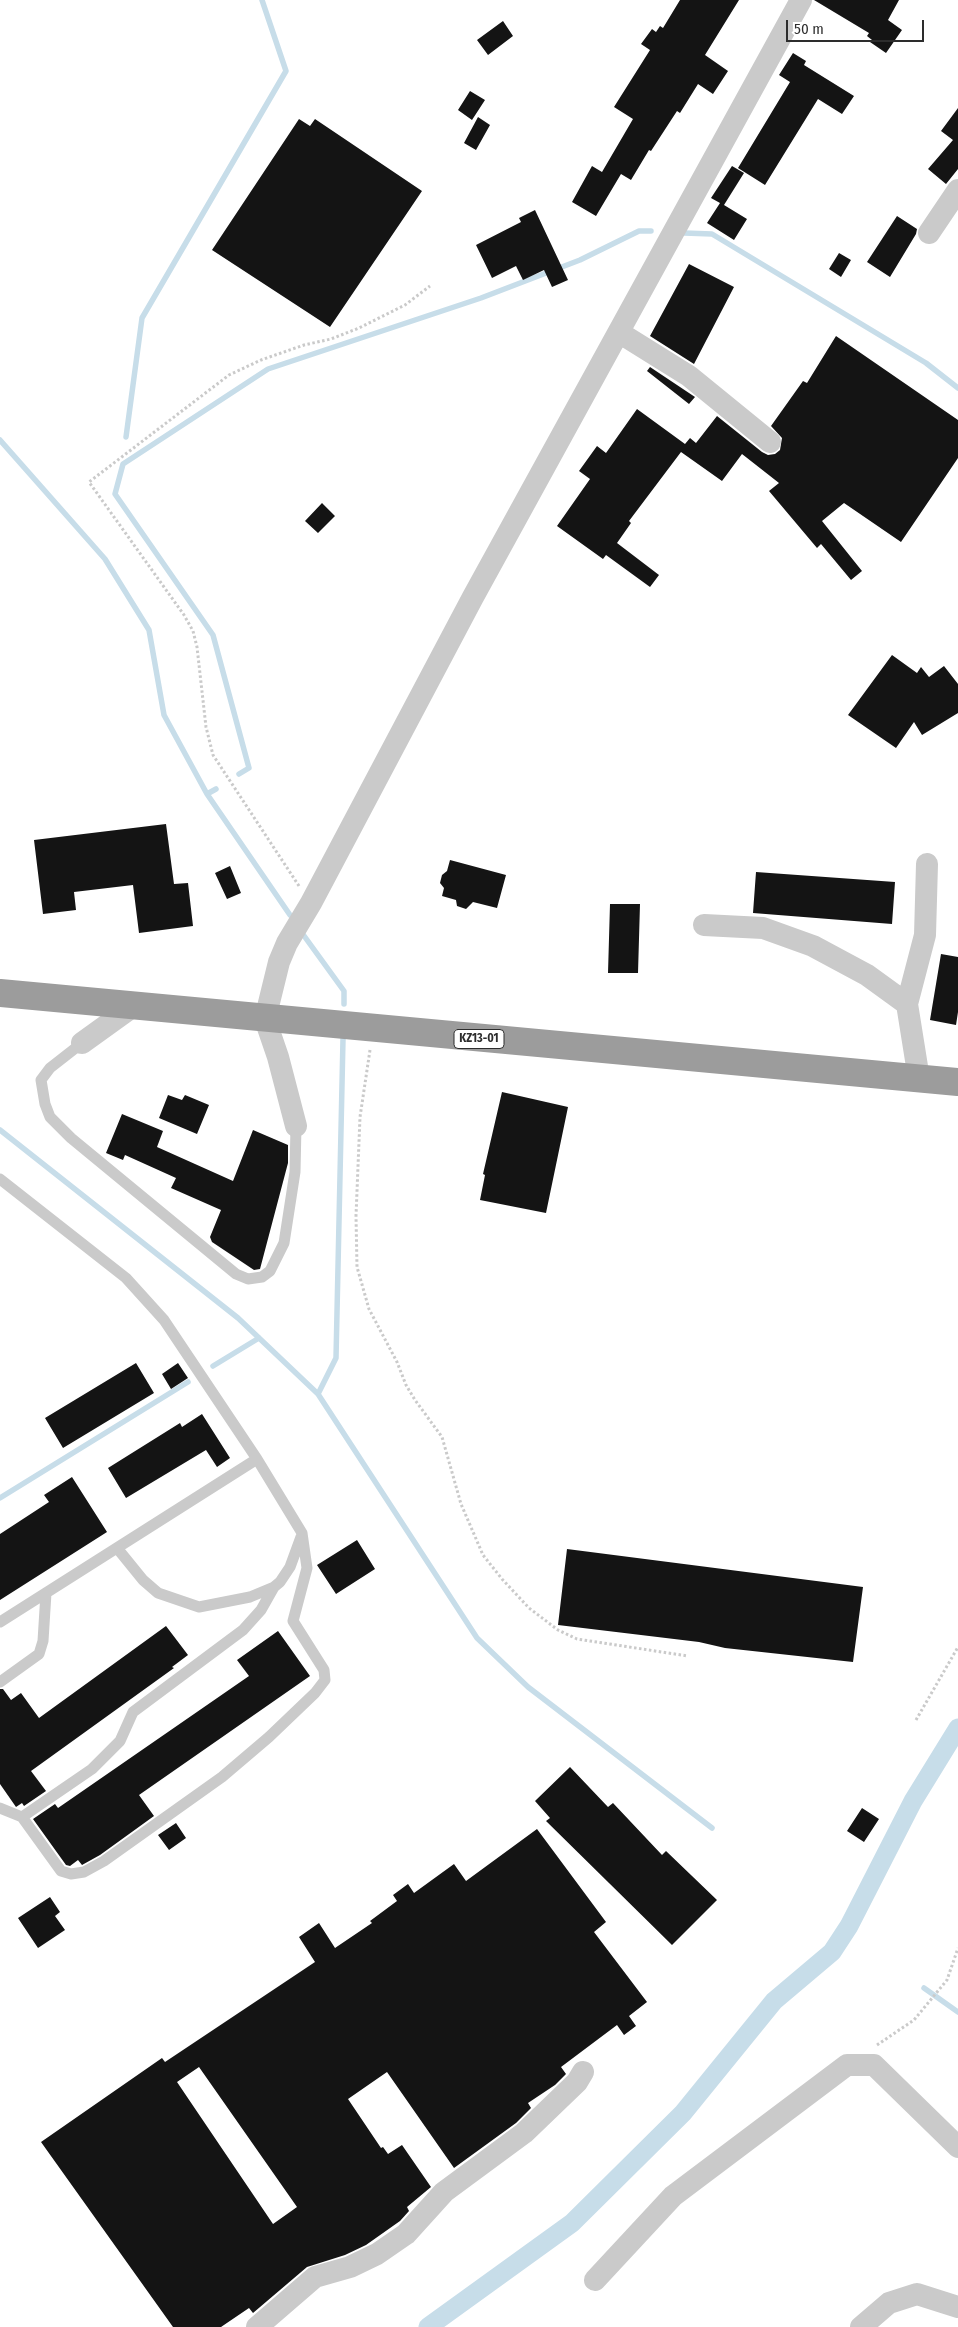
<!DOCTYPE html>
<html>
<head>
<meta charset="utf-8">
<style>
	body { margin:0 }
	#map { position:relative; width:958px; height:2327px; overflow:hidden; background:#fff; font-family:"Fira Sans Condensed",sans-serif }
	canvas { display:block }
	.scale { position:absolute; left:786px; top:20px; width:138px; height:22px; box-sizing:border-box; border:2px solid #2d2d2d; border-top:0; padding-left:6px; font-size:15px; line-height:18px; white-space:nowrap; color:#2d2d2d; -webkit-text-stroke:4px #fff; paint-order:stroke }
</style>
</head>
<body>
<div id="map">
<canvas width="958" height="2327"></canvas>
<div class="scale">50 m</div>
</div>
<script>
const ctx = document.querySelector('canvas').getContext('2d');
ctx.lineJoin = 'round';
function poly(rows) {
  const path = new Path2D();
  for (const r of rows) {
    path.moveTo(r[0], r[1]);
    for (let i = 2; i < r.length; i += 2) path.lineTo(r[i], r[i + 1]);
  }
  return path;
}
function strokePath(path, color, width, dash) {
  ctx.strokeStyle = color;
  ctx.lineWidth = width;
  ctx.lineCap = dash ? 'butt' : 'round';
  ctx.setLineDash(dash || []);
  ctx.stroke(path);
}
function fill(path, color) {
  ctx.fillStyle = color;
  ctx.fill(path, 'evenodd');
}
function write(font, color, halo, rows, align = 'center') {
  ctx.font = font + ' "Fira Sans Condensed",sans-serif';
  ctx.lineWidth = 5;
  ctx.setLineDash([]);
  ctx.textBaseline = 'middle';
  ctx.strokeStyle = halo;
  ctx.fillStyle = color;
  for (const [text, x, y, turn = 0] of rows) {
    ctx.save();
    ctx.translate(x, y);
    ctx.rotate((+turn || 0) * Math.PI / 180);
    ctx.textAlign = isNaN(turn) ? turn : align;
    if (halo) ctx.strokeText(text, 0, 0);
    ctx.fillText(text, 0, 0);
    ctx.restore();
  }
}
const stream = poly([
	[684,233,712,234,926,363,958,388],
	[126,437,142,318,286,71,262,0],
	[0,440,105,559,149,630,164,715,207,794,290,915],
	[239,774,249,768,213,635,115,494,123,464,268,369,481,298,580,260,639,231,651,231],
	[207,794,216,789],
	[302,933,344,991,344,1004],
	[0,1130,238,1318,318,1394,477,1638,528,1687,712,1828],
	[213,1366,259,1338],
	[318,1394,336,1358,343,1039],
	[0,1498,188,1382],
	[924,1988,958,2012]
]);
const canal = poly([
	[428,2327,572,2223,683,2113,774,2001,832,1952,849,1926,913,1801,958,1728]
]);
const building = poly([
	[680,0,739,0,705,55,728,71,713,94,698,84,680,113,677,111,651,151,649,150,631,180,621,174,596,216,572,202,592,166,602,172,633,119,614,107,650,50,641,44,652,29,656,32,660,26,663,28],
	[814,0,899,0,888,20,902,30,886,53,870,42,872,40,867,36,869,33],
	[503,21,513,36,488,55,477,40],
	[793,53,806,61,804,65,854,96,842,114,818,99,765,185,738,168,790,82,779,75],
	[470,91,485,100,472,120,458,110],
	[958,108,958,169,946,184,928,169,953,140,941,131],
	[478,117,490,125,476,150,464,143],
	[299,119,310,126,315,119,422,191,330,327,212,250],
	[732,166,744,173,724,205,747,219,734,240,707,223,720,203,711,198],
	[535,210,568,280,552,287,544,270,523,280,516,266,492,278,476,245,521,222,519,218],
	[897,216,917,229,916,234,890,277,867,262],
	[839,253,851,260,841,277,829,269],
	[689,264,734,287,694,364,650,336],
	[836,336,958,420,958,458,901,542,844,503,822,521,862,571,851,580,821,544,817,548,769,491,779,483,742,454,722,481,681,452,629,521,631,523,617,543,659,575,650,587,606,555,603,559,557,526,590,479,579,471,597,446,606,453,637,409,685,444,690,438,696,443,717,416,762,452,768,455,775,454,780,450,782,438,771,426,803,381,807,383],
	[650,367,695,397,689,404,647,371],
	[322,503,335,516,318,533,305,521],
	[892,655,917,673,921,667,929,677,944,666,958,684,958,713,922,735,914,722,896,748,848,715],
	[166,824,174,884,188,883,193,926,139,933,133,885,74,892,76,910,43,914,34,840],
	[450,860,506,875,497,908,473,902,466,909,457,906,456,900,442,896,444,888,440,883,442,875,447,871],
	[230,866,241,893,227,899,215,873],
	[756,872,895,882,892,924,753,913],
	[610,904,640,904,638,973,608,973],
	[941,954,958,957,958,1012,956,1025,930,1020],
	[502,1092,568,1107,546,1213,480,1200,485,1175,483,1174],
	[168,1095,182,1100,185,1095,209,1105,197,1134,159,1118],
	[122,1114,163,1131,157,1147,233,1181,253,1130,288,1145,288,1163,260,1269,254,1270,212,1242,210,1237,221,1210,171,1188,176,1178,125,1155,123,1160,106,1153],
	[136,1363,154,1393,63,1448,45,1418],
	[178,1363,188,1378,171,1389,162,1374],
	[202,1414,230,1458,217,1467,206,1450,126,1498,108,1468,180,1423,182,1427],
	[72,1477,107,1532,0,1600,0,1534,49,1502,44,1495],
	[357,1540,375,1569,336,1594,317,1565],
	[567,1549,863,1587,853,1662,725,1648,699,1642,558,1625],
	[166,1626,188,1655,172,1667,174,1668,31,1771,46,1791,24,1806,22,1803,16,1807,0,1784,0,1689,3,1689,11,1700,21,1693,39,1718],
	[278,1631,310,1676,139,1795,154,1816,100,1855,82,1865,78,1860,70,1866,66,1865,33,1819,55,1804,58,1808,249,1676,237,1660],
	[570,1767,608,1807,613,1803,662,1855,666,1851,717,1900,672,1945,546,1821,550,1818,535,1801],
	[862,1808,879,1819,864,1842,847,1831],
	[176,1823,186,1838,169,1850,158,1835],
	[537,1829,606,1922,594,1932,647,2002,629,2016,636,2026,624,2035,617,2025,561,2067,566,2074,555,2085,528,2103,531,2108,516,2123,454,2168,387,2072,348,2099,381,2148,383,2147,388,2154,402,2145,431,2187,407,2207,409,2211,400,2221,366,2245,345,2255,307,2267,253,2313,249,2308,221,2327,173,2327,41,2142,162,2058,165,2062,315,1962,299,1937,319,1923,335,1948,372,1923,370,1921,397,1901,393,1895,408,1884,414,1893,454,1864,466,1881],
	[199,2067,297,2207,273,2224,177,2082],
	[50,1897,60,1912,55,1916,65,1930,38,1948,18,1918]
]);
const path = poly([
	[299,886,213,755,206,727,197,647,193,631,184,615,89,482,229,375,261,360,304,345,331,339,359,328,405,305,430,286],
	[370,1050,360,1117,356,1216,357,1267,369,1309,397,1362,406,1385,415,1400,442,1437,461,1504,483,1555,502,1579,529,1608,558,1630,577,1639,688,1656],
	[916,1720,958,1647],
	[877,2045,914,2020,947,1980,958,1948]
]);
const service = poly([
	[82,1043,50,1068,41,1080,45,1104,50,1117,71,1138,236,1274,248,1279,262,1277,270,1271,284,1243,295,1172,296,1126],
	[0,1179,126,1278,164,1320,257,1459,302,1533,307,1568,293,1621,324,1670,325,1680,315,1693,269,1737,222,1777,104,1861,84,1872,71,1874,61,1871,22,1817,0,1808],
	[117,1548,143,1580,158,1593,199,1607,250,1597,274,1587,280,1582,290,1567,301,1537],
	[0,1622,257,1459],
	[0,1682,39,1654,43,1641,46,1593],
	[22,1817,92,1769,120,1741,133,1712,243,1630,261,1610,274,1587]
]);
const minor = poly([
	[929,233,958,190],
	[620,333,689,376,770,442],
	[704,925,763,928,813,946,867,975,907,1004],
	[82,1043,132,1007],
	[919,1079,907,1004,925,935,927,864],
	[296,1126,278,1057,265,1019,279,962,287,943,311,903,473,597,801,0],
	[595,2280,673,2196,847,2065,874,2065,958,2147],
	[257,2327,315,2277,350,2267,377,2254,406,2234,444,2192,524,2133,577,2082,583,2072],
	[861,2327,889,2303,917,2294,958,2307]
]);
const trunk = poly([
	[0,993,958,1082]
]);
const shields = [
	[479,1039,50]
];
const shieldNames = [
	["KZ13-01",479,1039]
];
strokePath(stream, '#c7dde9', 5.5);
strokePath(canal, '#c7dde9', 19);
fill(building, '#141414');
strokePath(path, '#cacaca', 3, [2.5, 2.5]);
strokePath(service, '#cacaca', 11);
strokePath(minor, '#cacaca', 22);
strokePath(trunk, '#9c9c9c', 28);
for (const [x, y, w] of shields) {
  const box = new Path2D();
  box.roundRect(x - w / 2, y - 9.5, w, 19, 4);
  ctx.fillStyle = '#fff';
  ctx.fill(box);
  strokePath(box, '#2d2d2d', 1);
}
write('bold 12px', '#2d2d2d', null, shieldNames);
</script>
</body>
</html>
